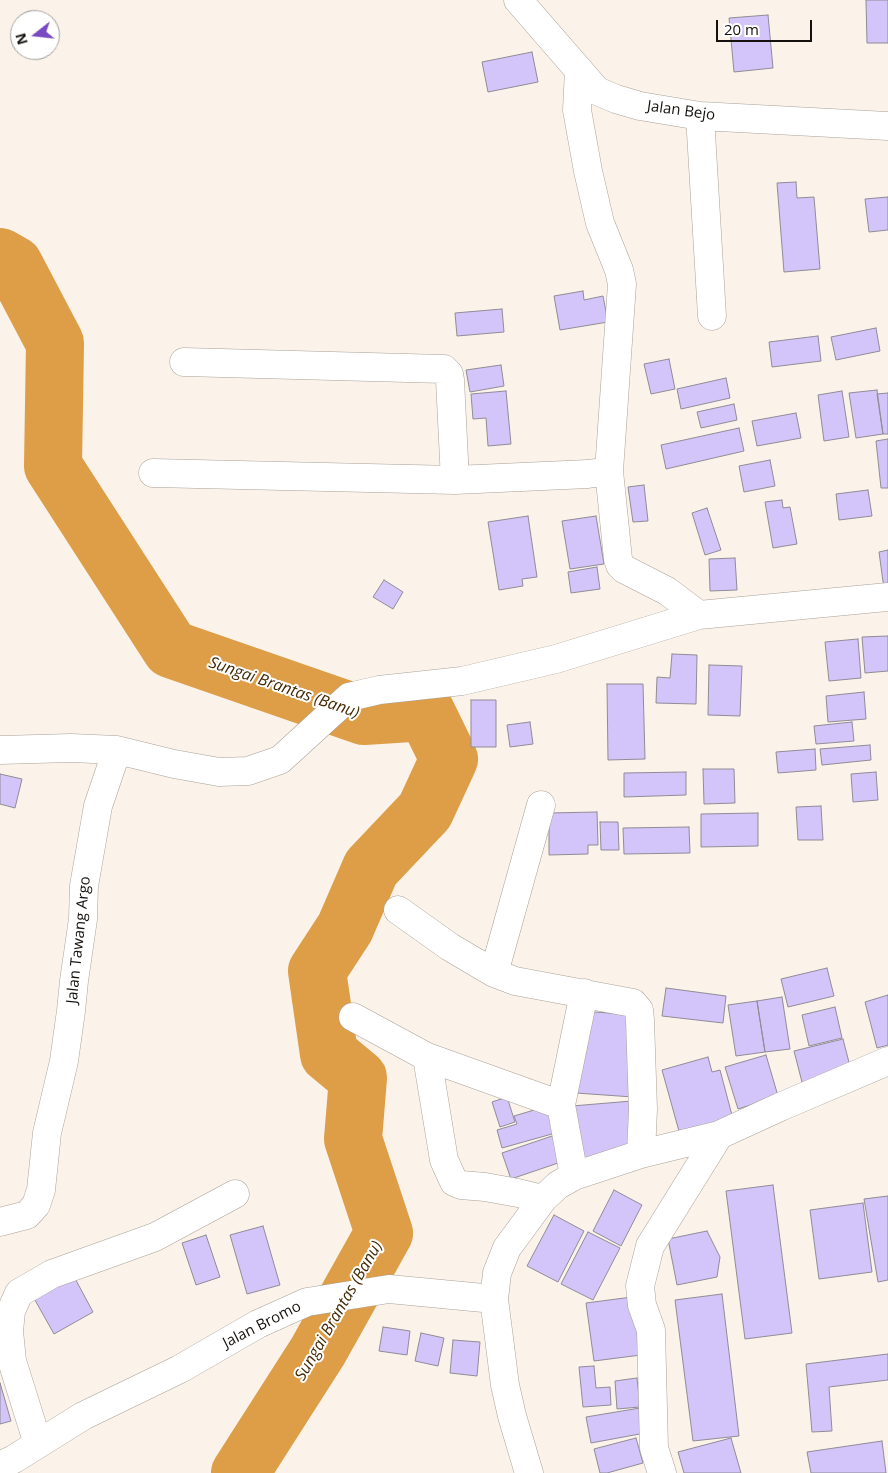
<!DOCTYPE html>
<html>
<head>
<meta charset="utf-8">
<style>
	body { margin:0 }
	#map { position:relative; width:888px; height:1473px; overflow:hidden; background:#fbf2e9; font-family:"Open Sans",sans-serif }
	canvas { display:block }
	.north { position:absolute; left:10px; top:10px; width:50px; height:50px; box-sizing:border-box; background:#fff; border:1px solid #a1a09f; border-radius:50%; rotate:254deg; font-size:14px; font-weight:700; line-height:20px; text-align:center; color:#14110e }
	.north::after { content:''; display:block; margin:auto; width:18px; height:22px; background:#794ac2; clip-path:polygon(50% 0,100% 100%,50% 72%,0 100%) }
	.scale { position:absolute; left:716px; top:20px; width:96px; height:22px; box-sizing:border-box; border:2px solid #14110e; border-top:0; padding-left:6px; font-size:15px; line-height:18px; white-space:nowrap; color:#14110e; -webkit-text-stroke:4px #fff; paint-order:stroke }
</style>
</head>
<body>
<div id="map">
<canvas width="888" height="1473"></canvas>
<div class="north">N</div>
<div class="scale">20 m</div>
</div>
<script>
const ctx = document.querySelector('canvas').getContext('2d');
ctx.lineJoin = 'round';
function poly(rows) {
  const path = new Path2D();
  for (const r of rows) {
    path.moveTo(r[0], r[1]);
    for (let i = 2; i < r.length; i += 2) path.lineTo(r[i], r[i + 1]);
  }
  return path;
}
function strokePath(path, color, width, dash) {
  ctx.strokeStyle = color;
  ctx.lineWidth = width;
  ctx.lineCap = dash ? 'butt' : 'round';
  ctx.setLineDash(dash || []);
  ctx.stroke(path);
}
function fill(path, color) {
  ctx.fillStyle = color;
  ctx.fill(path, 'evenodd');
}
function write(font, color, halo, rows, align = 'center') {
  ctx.font = font + ' "Open Sans",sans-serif';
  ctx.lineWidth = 4;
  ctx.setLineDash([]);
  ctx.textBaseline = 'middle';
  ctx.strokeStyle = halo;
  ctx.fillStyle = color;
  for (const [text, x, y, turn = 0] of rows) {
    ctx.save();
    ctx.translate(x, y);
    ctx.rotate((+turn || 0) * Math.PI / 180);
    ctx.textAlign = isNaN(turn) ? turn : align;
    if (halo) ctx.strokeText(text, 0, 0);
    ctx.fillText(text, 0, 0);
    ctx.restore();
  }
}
const river = poly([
	[0,257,14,265,55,343,53,466,171,649,364,716,426,712,449,759,425,811,371,868,345,928,317,971,329,1054,358,1078,353,1139,384,1233,318,1351,240,1473]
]);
const building = poly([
	[866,0,888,0,888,43,867,43,866,0],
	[768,15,773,68,734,72,729,18,768,15],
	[532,52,538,82,488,92,482,62,532,52],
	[796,182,797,198,814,197,820,269,784,272,777,183,796,182],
	[888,197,888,230,869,232,865,199,888,197],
	[583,291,584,300,603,296,608,322,560,330,554,296,583,291],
	[502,309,504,332,457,336,455,313,502,309],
	[876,328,880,351,836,360,831,337,876,328],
	[818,336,821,361,772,367,769,342,818,336],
	[669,359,675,389,651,394,644,364,669,359],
	[501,365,504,386,470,392,466,370,501,365],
	[726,378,730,398,681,409,677,389,726,378],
	[877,390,883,434,856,438,849,393,877,390],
	[506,391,511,444,488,446,486,418,473,419,471,394,506,391],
	[842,391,849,437,824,441,818,395,842,391],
	[888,393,888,434,883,434,877,394,888,393],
	[734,404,737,420,701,428,697,412,734,404],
	[796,413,801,438,757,446,752,421,796,413],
	[739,428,744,451,666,469,661,445,739,428],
	[888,439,888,488,881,488,876,441,888,439],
	[770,460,775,486,744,492,739,466,770,460],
	[644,485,648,521,633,522,628,487,644,485],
	[868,490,872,516,839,520,836,494,868,490],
	[782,500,783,508,790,507,797,544,773,548,765,502,782,500],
	[707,508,721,550,705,555,692,513,707,508],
	[528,516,537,577,522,579,523,586,499,590,488,522,528,516],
	[596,516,604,564,570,569,562,521,596,516],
	[888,550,888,588,884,589,879,552,888,550],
	[735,558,737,590,710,591,709,559,735,558],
	[597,567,600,589,571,593,568,572,597,567],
	[384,580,403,592,393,609,373,597,384,580],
	[888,636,888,671,865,673,862,637,888,636],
	[858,639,861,678,829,681,825,642,858,639],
	[672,654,697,655,696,704,656,703,657,677,670,678,672,654],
	[709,665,742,666,740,716,708,715,709,665],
	[607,684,643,684,645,759,608,760,607,684],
	[864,692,866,719,828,722,826,696,864,692],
	[471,700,496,700,496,747,471,747,471,700],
	[530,722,533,744,510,747,507,725,530,722],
	[852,722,854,741,816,744,814,726,852,722],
	[870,745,871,760,822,765,820,749,870,745],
	[815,749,816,770,778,773,776,752,815,749],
	[703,769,734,769,735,803,704,804,703,769],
	[686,772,686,795,624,797,624,773,686,772],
	[876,772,878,800,853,802,851,774,876,772],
	[0,774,22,779,15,808,0,804,0,774],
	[821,806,823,840,798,840,796,807,821,806],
	[597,812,598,845,588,845,588,854,549,855,549,813,597,812],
	[758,813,758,846,701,847,701,814,758,813],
	[600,822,618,822,619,850,601,850,600,822],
	[689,827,690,853,624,854,623,828,689,827],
	[827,968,834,996,788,1007,781,979,827,968],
	[666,988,726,996,723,1023,662,1016,666,988],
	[888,995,888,1045,877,1048,865,1002,888,995],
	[782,997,790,1049,765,1052,757,1001,782,997],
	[757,1001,765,1052,736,1056,728,1005,757,1001],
	[835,1007,842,1038,809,1046,802,1015,835,1007],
	[580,1011,638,1015,633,1097,576,1093,580,1011],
	[843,1039,852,1074,803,1086,794,1051,843,1039],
	[766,1055,778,1096,738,1109,725,1067,766,1055],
	[708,1057,712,1072,720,1070,733,1119,682,1142,662,1070,708,1057],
	[507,1097,515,1122,500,1127,492,1102,507,1097],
	[632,1101,636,1154,580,1170,572,1106,632,1101],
	[551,1105,559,1132,502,1148,497,1130,517,1124,514,1116,551,1105],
	[555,1135,564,1161,511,1179,502,1153,555,1135],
	[773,1185,792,1333,745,1339,726,1191,773,1185],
	[614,1190,642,1205,621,1246,593,1231,614,1190],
	[888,1196,888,1280,878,1282,864,1199,888,1196],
	[863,1203,872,1272,819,1279,810,1210,863,1203],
	[554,1215,584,1231,558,1282,527,1266,554,1215],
	[263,1226,280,1285,247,1294,230,1235,263,1226],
	[707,1231,720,1257,717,1277,677,1285,668,1239,707,1231],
	[588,1232,620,1248,593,1300,561,1284,588,1232],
	[206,1235,220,1277,196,1285,182,1243,206,1235],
	[71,1271,93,1312,54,1334,31,1293,71,1271],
	[722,1294,739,1436,693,1441,675,1300,722,1294],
	[632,1297,641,1355,594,1361,586,1303,632,1297],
	[383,1327,410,1331,407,1355,379,1351,383,1327],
	[421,1333,444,1338,438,1366,415,1361,421,1333],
	[453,1340,480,1342,477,1376,450,1373,453,1340],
	[888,1354,888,1380,829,1387,832,1431,812,1432,806,1364,888,1354],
	[594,1366,596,1388,610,1387,611,1405,583,1407,579,1367,594,1366],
	[637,1378,640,1407,617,1409,615,1381,637,1378],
	[0,1383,11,1421,0,1424,0,1383],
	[640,1408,645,1433,591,1443,586,1417,640,1408],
	[636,1438,643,1463,607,1473,600,1473,594,1449,636,1438],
	[731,1438,741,1473,684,1473,678,1452,731,1438],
	[882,1441,886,1473,811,1473,807,1452,882,1441]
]);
const minor = poly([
	[518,0,597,91,616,99,640,106,700,116,888,126],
	[700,116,712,316],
	[184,362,444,369,449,374,450,380,455,480],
	[609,471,618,559,620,565,624,569,667,591,699,615],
	[153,473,455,480,588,474,609,471,622,284,619,270,600,223,588,171,577,110,579,70],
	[0,750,71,748,117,750,174,764,219,772,248,771,280,760,349,697,379,690,462,681,556,659,699,615,888,597],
	[398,910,450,947,494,973,515,981,633,1003,639,1010,640,1020,643,1109,641,1154],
	[494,973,541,805],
	[353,1017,427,1057,561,1105,584,993],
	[427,1057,444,1160,454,1182,461,1185,485,1187,518,1193,543,1199],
	[561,1105,574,1176],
	[0,1222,27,1215,36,1205,41,1190,47,1133,64,1061,71,1011,74,981,83,919,84,886,98,806,117,750],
	[38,1444,12,1361,9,1331,11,1311,19,1293,52,1274,155,1237,235,1194],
	[0,1466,14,1459,83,1416,180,1369,258,1324,307,1302,389,1289,494,1299],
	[529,1473,512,1416,505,1385,494,1299,497,1273,507,1248,543,1199,558,1185,574,1176,641,1154,719,1135],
	[662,1473,654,1448,651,1330,642,1305,640,1286,650,1246,719,1135,780,1107,888,1061]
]);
const streetNames = [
	["Jalan Bejo",681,111,8],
	["Jalan Tawang Argo",79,940,-84],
	["Jalan Bromo",262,1325,-27]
];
const waterNames = [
	["Sungai Brantas (Banu)",284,688,19],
	["Sungai Brantas (Banu)",339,1311,-60]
];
strokePath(river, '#de9d47', 58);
fill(building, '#d3c4fa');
strokePath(building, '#8f8c96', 1);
strokePath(minor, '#a9a299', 29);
strokePath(minor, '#fff', 28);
write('15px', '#14110e', '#fff', streetNames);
write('italic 16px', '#432903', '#fff', waterNames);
</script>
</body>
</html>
